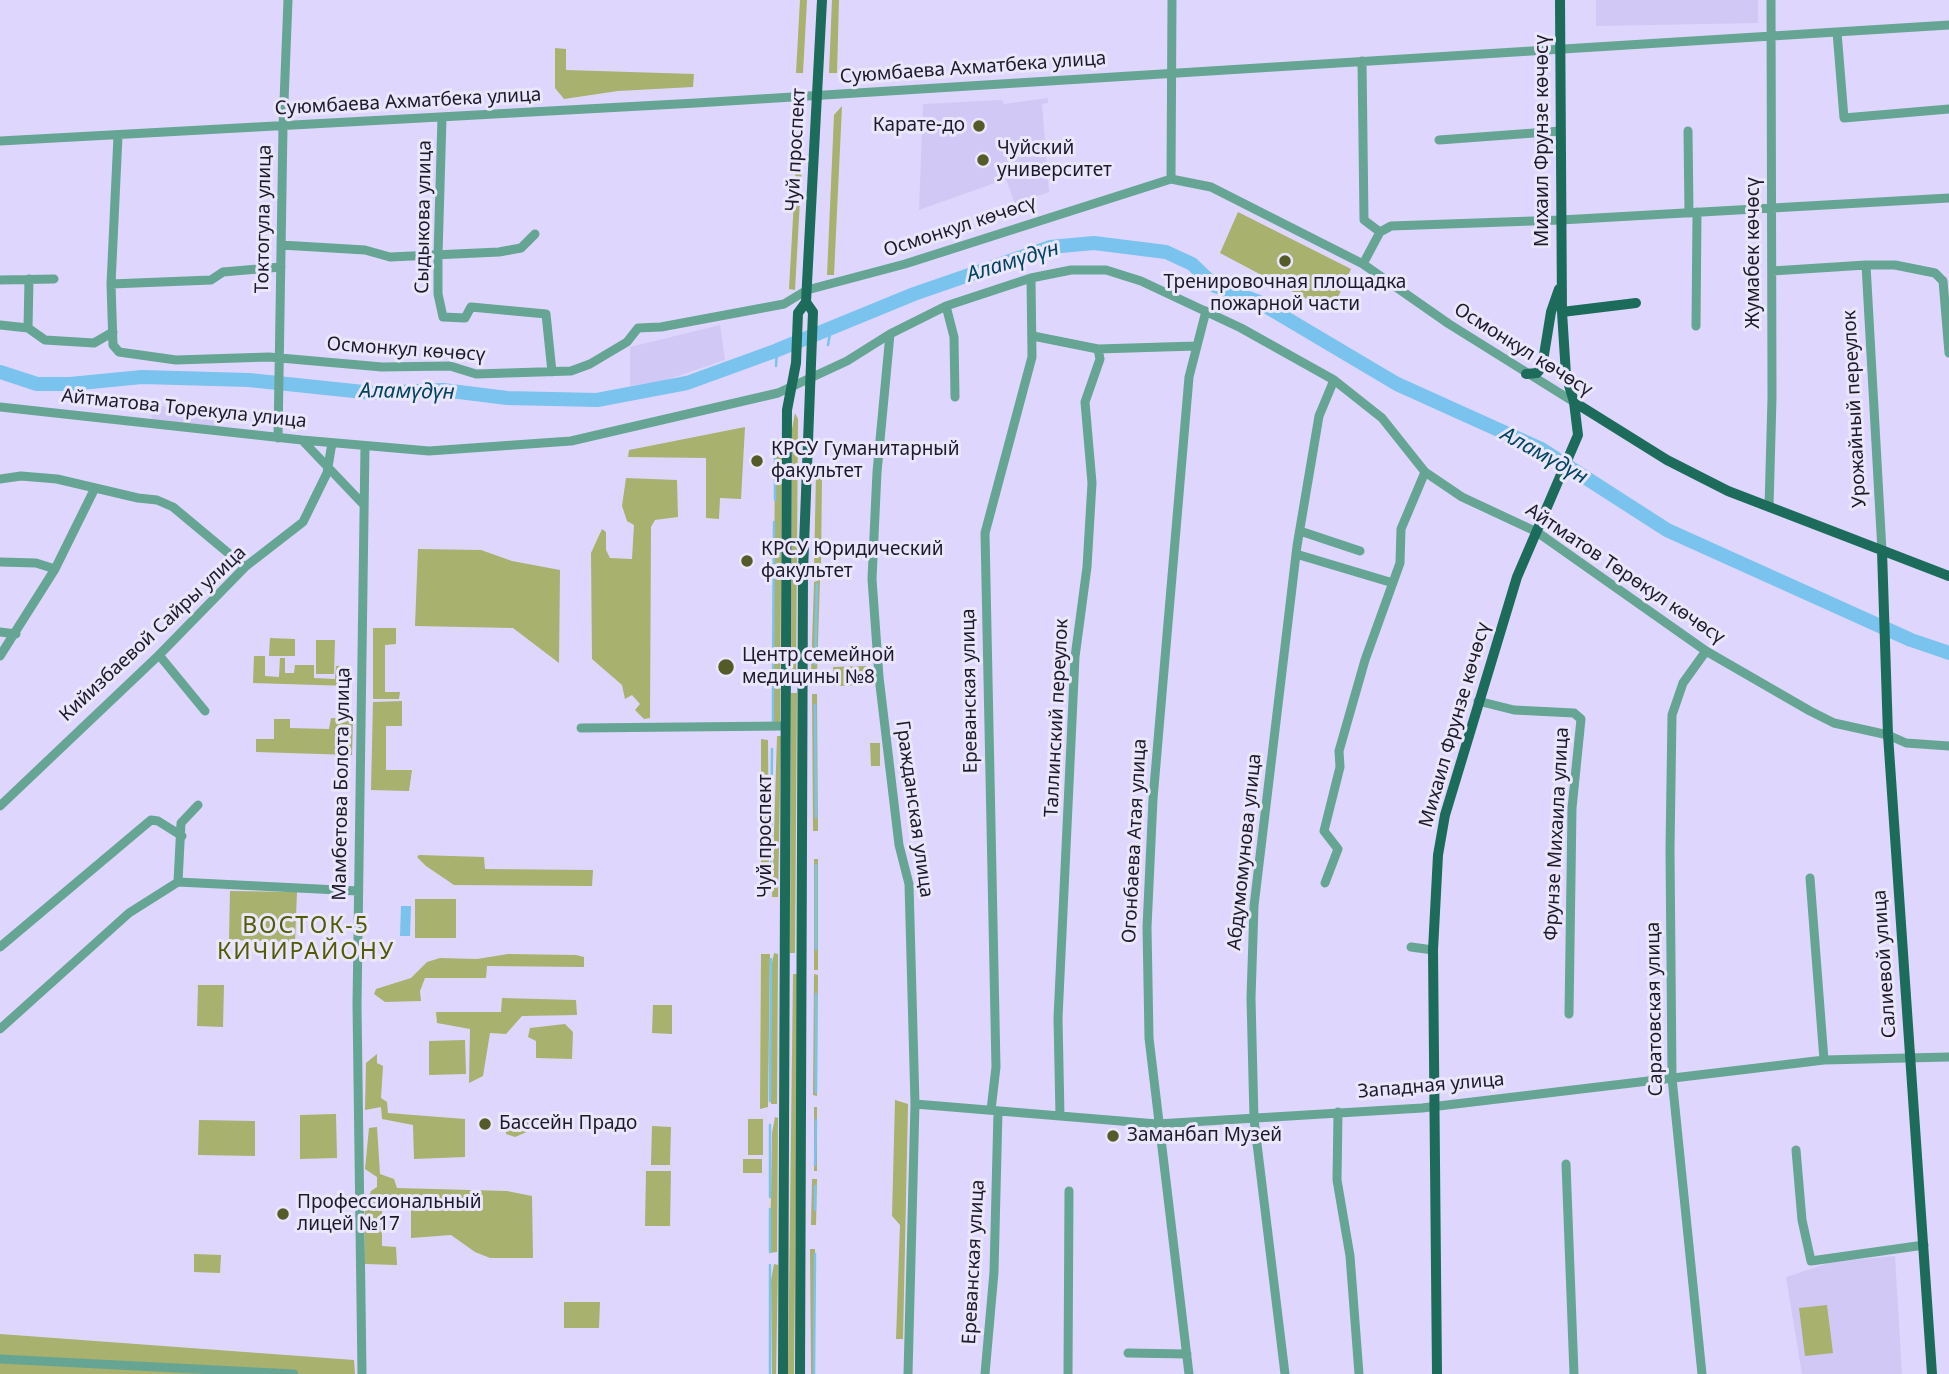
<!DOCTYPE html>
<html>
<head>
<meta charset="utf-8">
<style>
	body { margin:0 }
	canvas { display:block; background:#ded6fc }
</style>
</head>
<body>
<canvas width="1949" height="1374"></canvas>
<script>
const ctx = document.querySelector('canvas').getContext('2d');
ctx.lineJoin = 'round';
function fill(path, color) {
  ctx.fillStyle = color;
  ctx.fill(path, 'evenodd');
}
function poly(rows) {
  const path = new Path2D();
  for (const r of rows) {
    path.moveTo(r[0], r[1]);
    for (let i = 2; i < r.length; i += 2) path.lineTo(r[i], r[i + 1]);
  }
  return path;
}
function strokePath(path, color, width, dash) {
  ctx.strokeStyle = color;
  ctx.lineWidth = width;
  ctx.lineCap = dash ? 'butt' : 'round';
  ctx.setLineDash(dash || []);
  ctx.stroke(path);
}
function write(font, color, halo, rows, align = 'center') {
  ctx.font = font + ' "Noto Sans",sans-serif';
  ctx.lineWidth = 6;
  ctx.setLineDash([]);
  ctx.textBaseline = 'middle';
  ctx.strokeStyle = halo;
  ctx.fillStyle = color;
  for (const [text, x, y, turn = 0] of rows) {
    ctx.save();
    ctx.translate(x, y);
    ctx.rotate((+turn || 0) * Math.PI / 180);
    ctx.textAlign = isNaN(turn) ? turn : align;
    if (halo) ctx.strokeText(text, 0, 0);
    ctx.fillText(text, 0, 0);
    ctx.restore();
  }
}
const built = poly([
	[1596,0,1758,0,1758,23,1596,26],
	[1048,98,1048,103,1042,104,1049,192,1015,204,1006,179,919,210,923,104,1002,100,1004,104],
	[720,325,725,360,663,381,630,386,630,347],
	[152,405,221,412,219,430,151,423],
	[1895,1256,1902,1374,1802,1374,1786,1277,1832,1262]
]);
const green = poly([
	[800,0,807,0,803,73,796,73],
	[832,0,839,0,837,73,829,73],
	[555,48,566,49,566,70,694,74,693,87,618,91,564,99,555,88],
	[842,106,834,275,827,275,834,115],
	[798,128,804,128,795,290,789,289],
	[1238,212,1351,269,1331,312,1220,253],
	[795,413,798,419,796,679,791,679,792,429],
	[745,427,741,499,720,498,719,519,706,518,706,458,628,457,629,450],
	[778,438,782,443,780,722,773,723,775,453],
	[816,474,822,474,821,567,814,567],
	[626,478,677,480,678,517,655,520,651,527,650,718,644,719,635,710,640,704,632,695,625,699,622,685,592,659,591,553,602,529,606,532,606,550,610,558,632,559,634,525,627,521,622,506],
	[418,549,481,550,512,561,560,570,559,663,513,628,415,626],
	[820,580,817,673,811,673,814,582],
	[373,628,396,628,396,644,385,645,385,692,400,692,399,699,373,699],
	[270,638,295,639,295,656,269,656],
	[316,640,335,640,334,674,316,674],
	[254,656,265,656,265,676,279,677,280,658,285,658,285,673,294,673,295,665,314,665,314,678,335,679,336,666,350,666,349,686,253,683],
	[867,666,868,685,834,686,833,667],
	[791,693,797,693,795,953,790,953],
	[812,694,817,694,818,831,813,831],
	[402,701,402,726,386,726,386,770,412,770,409,791,371,790,373,702],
	[331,718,353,719,352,755,256,752,256,739,274,739,274,719,290,719,290,728,329,729],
	[777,736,781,736,778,897,772,897],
	[761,739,768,740,769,876,761,876],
	[870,743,880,743,880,766,871,766],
	[419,855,484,857,485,869,593,870,592,886,454,885,426,866,417,857],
	[814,859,818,859,818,970,814,970],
	[230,891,297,892,295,942,229,940],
	[415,899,456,899,456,938,415,938],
	[774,953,778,954,777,1104,771,1104,771,968],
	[508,954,576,955,584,957,584,967,487,966,486,978,425,978,420,991,421,1001,385,1002,374,994,376,989,411,978,427,962,440,958,477,959],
	[761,954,770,954,768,1107,760,1109],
	[793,974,798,974,794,1374,788,1374],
	[814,974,818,975,817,1096,813,1095],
	[198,985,224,985,223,1027,197,1026],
	[502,998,576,1000,577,1015,522,1016,506,1034,490,1033,483,1076,469,1083,470,1029,437,1023,436,1012,501,1012],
	[653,1005,672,1005,672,1034,652,1033],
	[565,1024,573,1032,572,1059,536,1058,536,1041,528,1037,530,1028],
	[465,1040,466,1074,429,1075,429,1041],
	[377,1054,377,1063,383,1066,381,1098,387,1102,388,1113,465,1119,465,1157,414,1159,413,1125,382,1119,381,1107,365,1110,366,1063],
	[895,1100,908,1104,903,1339,896,1339,900,1225,892,1216],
	[814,1107,817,1107,817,1171,814,1171],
	[336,1114,337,1158,300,1159,300,1115],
	[775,1117,778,1118,777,1252,770,1253,772,1133],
	[505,1118,529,1118,529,1131,515,1137,506,1134],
	[748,1119,763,1119,763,1155,748,1155],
	[199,1120,255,1121,255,1156,198,1155],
	[652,1126,671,1127,670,1165,651,1165],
	[377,1127,380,1174,394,1179,397,1188,507,1191,532,1196,533,1258,490,1258,475,1252,451,1235,411,1238,411,1203,388,1202,382,1206,382,1246,396,1247,397,1265,365,1264,365,1209,371,1191,377,1187,377,1177,365,1169,369,1128],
	[743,1159,762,1159,762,1173,743,1173],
	[646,1171,671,1171,670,1226,645,1226],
	[812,1179,817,1179,816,1225,811,1225],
	[810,1249,815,1249,815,1374,811,1374],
	[194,1254,221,1255,220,1273,194,1272],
	[774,1264,778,1265,776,1374,772,1374,771,1280],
	[564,1302,600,1302,599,1328,564,1328],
	[1827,1305,1833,1353,1805,1356,1799,1308],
	[0,1334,354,1360,355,1374,0,1374]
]);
const water = poly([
	[401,906,411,906,410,936,400,936]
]);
const stream = poly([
	[828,345,831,328],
	[776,366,777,350],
	[775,500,775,450],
	[815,664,817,584],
	[773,677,774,522],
	[815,705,816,817],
	[773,721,773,687],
	[771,855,772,749],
	[771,862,771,876],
	[816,865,816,949],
	[816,1092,816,994],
	[770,1101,771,959],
	[815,1165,816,1120],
	[770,1197,770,1125],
	[770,1209,770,1252],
	[815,1210,815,1186],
	[770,1265,770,1374],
	[814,1374,815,1254]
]);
const river = poly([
	[0,372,37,384,70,384,142,377,249,380,373,393,443,390,507,398,597,400,687,383,775,351,914,294,1050,247,1094,243,1166,252,1192,264,1215,286,1257,301,1397,384,1541,449,1667,530,1911,640,1949,653]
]);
const minor = poly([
	[1837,32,1844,118,1949,109],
	[1362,61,1364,220,1380,232,1363,264],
	[442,118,438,255,438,294,443,317,465,318,471,307,546,314,552,372],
	[1688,131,1689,213],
	[118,136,111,284,113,345,119,352,176,360,269,357,382,367,450,366,476,374,571,371,590,364,627,342,638,328,661,327,784,304,807,290,905,264,1171,179,1211,187,1363,264,1449,324,1574,402],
	[1439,140,1561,131],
	[0,141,696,103,1949,25],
	[1171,179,1172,0],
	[1380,232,1391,226,1561,220,1949,198],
	[281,245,365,250,390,257,499,252,521,248,535,234],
	[1866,265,1882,551],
	[1772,271,1866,265,1895,265,1935,273,1943,281,1949,353],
	[0,280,54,279],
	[111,284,211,280,223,272,281,267],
	[946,306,954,337,955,397],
	[0,325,28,328,45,340,94,343,113,332],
	[1696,326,1697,212],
	[28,328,29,279],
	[890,334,877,472,872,579,879,677,899,845,909,884,915,1104,908,1374],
	[1033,336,1098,349,1100,359,1085,402,1092,483,1087,567,1075,657,1058,1018,1060,1116],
	[1098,349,1196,346],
	[0,407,302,440,429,451,571,441,778,393,847,361,890,334,946,306,1031,278,1071,270,1106,270,1141,281,1241,328,1334,380,1382,418,1425,472,1462,497,1537,532,1706,651,1810,711,1834,723,1888,735,1906,743,1949,746],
	[278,438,283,127,288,0],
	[302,440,363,504],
	[0,479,21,476,57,479,138,498,157,500,173,507,245,567],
	[1769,507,1772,398,1771,0],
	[1300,531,1360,551],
	[1296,554,1393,583],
	[0,562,36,563,55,569],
	[0,632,16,634],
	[159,655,205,711],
	[0,656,55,569,95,488],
	[1478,701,1514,710,1574,713,1581,719,1572,808,1569,1014],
	[581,728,784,726],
	[0,806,159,655,245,567,303,522,327,473,332,443],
	[1810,878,1824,1060],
	[178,882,358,891],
	[1325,883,1338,849,1324,831,1340,767,1339,751,1365,660,1400,563,1401,529,1425,472],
	[0,947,151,820,158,821,182,836],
	[1411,947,1433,950],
	[0,1029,129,913,178,882,181,823,198,805],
	[915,1104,1157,1124,1422,1108,1824,1060,1949,1057],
	[991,1110,996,1067,985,533,1032,357,1031,278],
	[1338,1112,1337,1180,1350,1256,1359,1374],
	[1796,1150,1802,1220,1811,1261,1924,1245],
	[1566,1164,1574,1374],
	[1128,1353,1187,1354],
	[0,1359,294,1374],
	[362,1374,357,1005,365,446],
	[985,1374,994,1272,998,1111],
	[1068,1374,1069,1191],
	[1189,1374,1149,1038,1147,927,1153,799,1189,377,1206,311],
	[1285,1374,1254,1119,1251,998,1254,906,1297,546,1319,416,1334,380],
	[1702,1374,1672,1078,1670,849,1672,715,1683,683,1706,651]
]);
const major = poly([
	[1560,0,1562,312,1636,303],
	[1526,374,1537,373,1542,367,1551,312,1559,289],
	[1574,402,1667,460,1728,491,1949,576],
	[1882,551,1888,735,1932,1374],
	[783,1374,787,410,796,363,798,313,806,302,822,0],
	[800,1374,803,571,813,312,806,302],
	[1437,1374,1433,950,1438,855,1445,815,1517,577,1578,435,1574,402,1566,375,1562,312]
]);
const markers = [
	[979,126,7,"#545b29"],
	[983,160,7,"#545b29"],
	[1285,261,7,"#545b29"],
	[757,461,7,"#545b29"],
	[747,561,7,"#545b29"],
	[726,667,9,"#545b29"],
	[485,1124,7,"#545b29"],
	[1113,1136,7,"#545b29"],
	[283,1214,7,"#545b29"]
];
const streetNames = [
	["Суюмбаева Ахматбека улица",973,68,-4],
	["Суюмбаева Ахматбека улица",408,102,-3],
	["Михаил Фрунзе көчөсү",1543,141,-90],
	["Чуй проспект",796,150,-87],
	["Сыдыкова улица",424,217,-89],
	["Токтогула улица",264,219,-89],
	["Осмонкул көчөсү",960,227,-18],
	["Жумабек көчөсү",1754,253,-90],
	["Осмонкул көчөсү",406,350,4],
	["Осмонкул көчөсү",1523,350,32],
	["Айтматова Торекула улица",184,409,6],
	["Урожайный переулок",1855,409,-93],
	["Айтматов Төрөкул көчөсү",1625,574,34],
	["Кийизбаевой Сайры улица",153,634,-43],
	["Ереванская улица",970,691,-91],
	["Таллинский переулок",1057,718,-87],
	["Михаил Фрунзе көчөсү",1455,725,-74],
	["Мамбетова Болота улица",342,784,-89],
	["Гражданская улица",914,809,82],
	["Фрунзе Михаила улица",1557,834,-87],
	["Чуй проспект",766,836,-90],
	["Огонбаева Атая улица",1135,841,-87],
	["Абдумомунова улица",1245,852,-84],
	["Салиевой улица",1885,964,-94],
	["Саратовская улица",1655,1009,-91],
	["Западная улица",1431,1086,-5],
	["Ереванская улица",974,1262,-87]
];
const poiNames = [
	["Карате-до",965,126,"right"],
	["Чуйский",997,149],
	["университет",997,171],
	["Тренировочная площадка",1285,283,"center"],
	["пожарной части",1285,305,"center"],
	["КРСУ Гуманитарный",771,450],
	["факультет",771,472],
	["КРСУ Юридический",761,550],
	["факультет",761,572],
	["Центр семейной",742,656],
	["медицины №8",742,678],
	["Бассейн Прадо",499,1124],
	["Заманбап Музей",1127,1136],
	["Профессиональный",297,1203],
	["лицей №17",297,1225]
];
const waterNames = [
	["Аламүдүн",1013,262,-17],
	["Аламүдүн",407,392,1],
	["Аламүдүн",1544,456,29]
];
const quarterNames = [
	["ВОСТОК-5",306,926],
	["КИЧИРАЙОНУ",306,952]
];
fill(built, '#d2c8f5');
fill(green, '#a8b16e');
fill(water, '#79c3ee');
strokePath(stream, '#79c3ee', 2.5);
strokePath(river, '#79c3ee', 14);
strokePath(minor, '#66a594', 9);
strokePath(major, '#1d6c5b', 10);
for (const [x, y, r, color] of markers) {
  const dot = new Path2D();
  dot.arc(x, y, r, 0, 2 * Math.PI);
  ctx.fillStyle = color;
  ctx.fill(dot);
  strokePath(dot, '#eae6fc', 2.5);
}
write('19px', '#1e1b29', '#eae6fc', streetNames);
write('19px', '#1e1b29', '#eae6fc', poiNames, 'left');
write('italic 21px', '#024360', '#eae6fc', waterNames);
ctx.letterSpacing = '2px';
write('23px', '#535a03', '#eae6fc', quarterNames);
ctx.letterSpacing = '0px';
</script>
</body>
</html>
